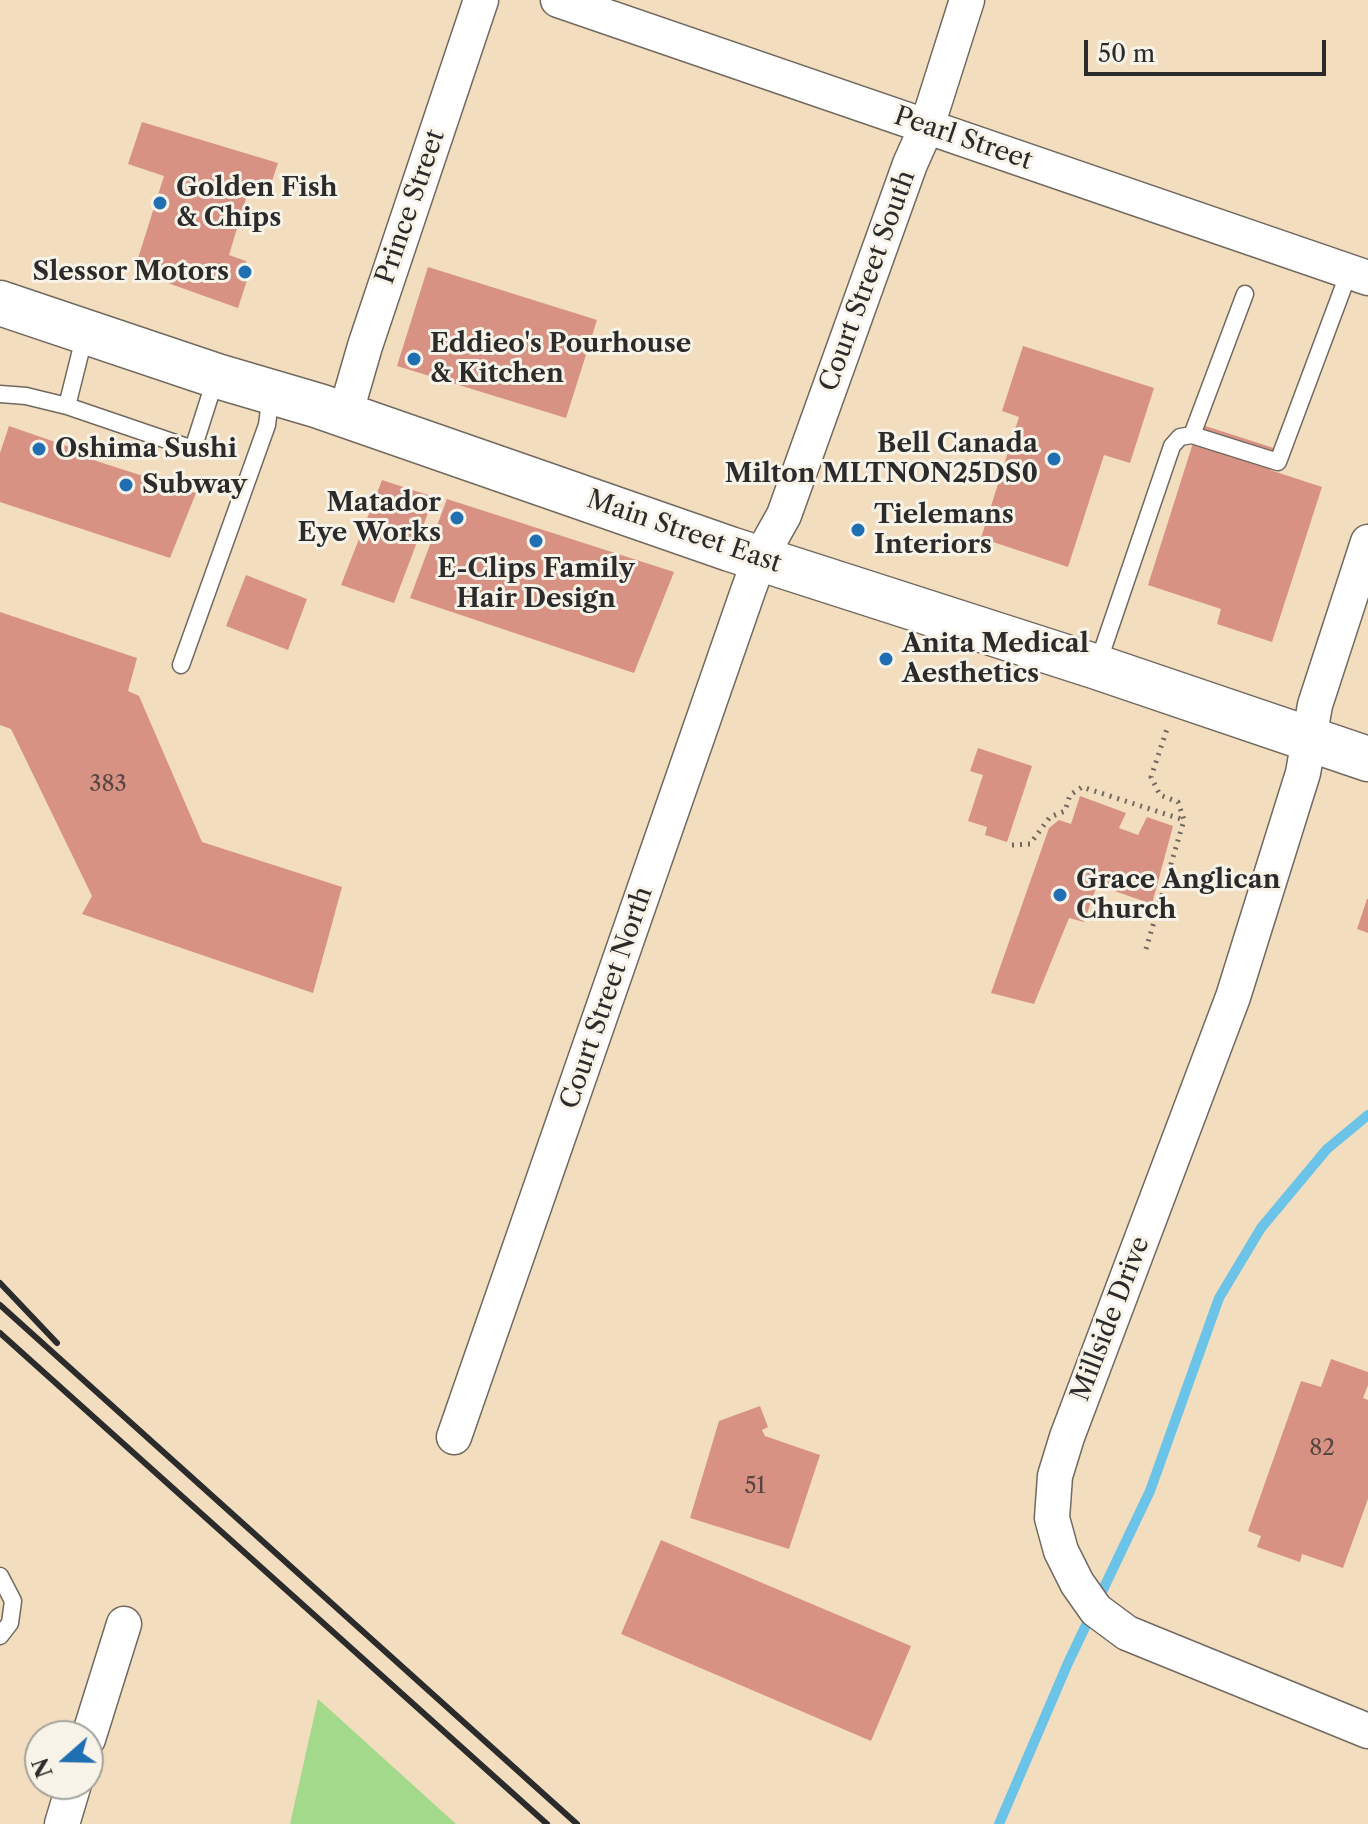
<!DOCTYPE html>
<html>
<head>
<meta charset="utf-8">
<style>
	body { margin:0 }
	#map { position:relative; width:1368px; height:1824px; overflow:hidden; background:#f3ddbf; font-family:"Libre Caslon Text",serif }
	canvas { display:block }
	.north { position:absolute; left:24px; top:1720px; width:80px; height:80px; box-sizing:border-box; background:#f7f3e8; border:2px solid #a5a39c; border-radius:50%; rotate:250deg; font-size:22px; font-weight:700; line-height:32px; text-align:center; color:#2b2b2b }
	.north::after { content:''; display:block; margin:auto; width:28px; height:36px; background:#1f6fb2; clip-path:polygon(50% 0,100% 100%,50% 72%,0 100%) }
	.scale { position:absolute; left:1084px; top:40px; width:242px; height:36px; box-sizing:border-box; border:4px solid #2b2b2b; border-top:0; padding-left:10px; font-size:24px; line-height:28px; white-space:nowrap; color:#2b2b2b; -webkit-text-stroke:6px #f7f3e8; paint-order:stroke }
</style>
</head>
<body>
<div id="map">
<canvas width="1368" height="1824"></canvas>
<div class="north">N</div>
<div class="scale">50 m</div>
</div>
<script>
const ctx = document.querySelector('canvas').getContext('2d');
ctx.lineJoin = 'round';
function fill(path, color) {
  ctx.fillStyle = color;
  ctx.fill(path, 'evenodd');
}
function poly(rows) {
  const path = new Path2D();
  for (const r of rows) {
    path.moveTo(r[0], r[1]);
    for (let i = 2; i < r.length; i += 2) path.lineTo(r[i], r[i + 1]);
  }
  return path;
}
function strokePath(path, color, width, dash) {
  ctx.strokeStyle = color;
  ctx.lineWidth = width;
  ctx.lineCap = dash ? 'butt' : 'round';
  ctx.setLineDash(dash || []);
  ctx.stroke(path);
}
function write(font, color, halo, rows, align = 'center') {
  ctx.font = font + ' "Libre Caslon Text",serif';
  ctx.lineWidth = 6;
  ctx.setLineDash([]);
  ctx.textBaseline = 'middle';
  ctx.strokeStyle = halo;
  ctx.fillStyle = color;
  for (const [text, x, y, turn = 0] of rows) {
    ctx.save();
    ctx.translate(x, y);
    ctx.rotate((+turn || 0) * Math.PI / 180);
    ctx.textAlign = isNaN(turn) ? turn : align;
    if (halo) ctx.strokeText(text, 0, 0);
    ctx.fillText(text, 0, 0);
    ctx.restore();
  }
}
const green = poly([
	[318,1699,456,1824,290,1824]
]);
const stream = poly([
	[999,1824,1068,1663,1150,1491,1219,1298,1261,1228,1327,1149,1368,1115]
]);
const building = poly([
	[142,122,278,163,266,199,248,192,229,255,246,261,250,271,238,308,134,271,164,176,128,164],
	[428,267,597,320,566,418,397,366],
	[1023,346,1154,388,1130,463,1104,455,1068,567,981,538,1019,417,1002,411],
	[1199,424,1277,449,1270,470,1322,487,1272,642,1217,624,1221,609,1148,585],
	[9,426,87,453,87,458,196,493,170,558,0,502,0,453],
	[382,480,434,497,394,603,341,585],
	[447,499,674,572,634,673,410,598],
	[246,575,307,599,288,650,226,626],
	[0,612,137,658,128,691,139,696,202,842,342,887,313,993,82,914,92,896,11,729,0,725],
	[978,748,1032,766,1007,842,985,835,987,827,968,821,983,775,970,771],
	[1080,796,1126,813,1119,828,1138,835,1147,817,1173,826,1152,904,1097,885,1084,922,1069,918,1034,1004,991,993,1049,828,1059,820,1071,824],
	[1367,899,1368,899,1368,933,1357,929],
	[1331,1359,1368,1372,1368,1385,1363,1398,1368,1400,1368,1499,1343,1568,1302,1554,1300,1562,1257,1547,1261,1536,1248,1531,1301,1381,1321,1387],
	[760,1406,768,1427,762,1430,765,1436,820,1455,789,1549,690,1518,719,1421],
	[661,1540,911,1646,871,1741,621,1634]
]);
const path = poly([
	[1012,845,1030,844,1050,817,1065,811,1070,795,1082,787,1184,820],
	[1146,949,1184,820,1178,802,1160,795,1151,777,1167,729]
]);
const lane = poly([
	[0,394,26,396,67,406,193,449,216,377],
	[67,406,85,334],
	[1192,435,1245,294],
	[181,665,267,425,271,393],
	[1097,666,1172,446,1180,437,1192,435,1278,462,1349,272],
	[0,1576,13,1601,10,1623,0,1636]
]);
const street = poly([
	[558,0,1368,278],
	[345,415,365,346,481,0],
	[1368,542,1315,705,1303,773,1233,997,1067,1437,1055,1476,1052,1518,1061,1551,1077,1583,1096,1610,1127,1633,1368,1731],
	[454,1437,748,591,760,558,784,515,910,164,927,126,967,0],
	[88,1739,124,1624],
	[62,1824,74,1784]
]);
const secondary = poly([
	[0,303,217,376,319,406,730,549,1097,667,1368,759]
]);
const rail = poly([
	[0,1283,57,1343],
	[0,1305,577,1824],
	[0,1333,547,1824]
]);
const markers = [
	[160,203,8,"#1f6fb2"],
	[245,272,8,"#1f6fb2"],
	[414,359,8,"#1f6fb2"],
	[39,449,8,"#1f6fb2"],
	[1054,459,8,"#1f6fb2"],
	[126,485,8,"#1f6fb2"],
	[457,518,8,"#1f6fb2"],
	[858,530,8,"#1f6fb2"],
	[536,541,8,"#1f6fb2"],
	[886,659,8,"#1f6fb2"],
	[1060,895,8,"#1f6fb2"]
];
const numberNames = [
	["383",108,785],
	["82",1322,1449],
	["51",755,1487]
];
const streetNames = [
	["Pearl Street",963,139,19],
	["Prince Street",411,207,-71],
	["Court Street South",868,281,-70],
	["Main Street East",684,532,19],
	["Court Street North",607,998,-71],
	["Millside Drive",1111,1319,-69]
];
const poiNames = [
	["Golden Fish",176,188],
	["& Chips",176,218],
	["Slessor Motors",229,272,"right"],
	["Eddieo's Pourhouse",430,344],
	["& Kitchen",430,374],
	["Bell Canada",1038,444,"right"],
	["Milton MLTNON25DS0",1038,474,"right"],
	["Oshima Sushi",55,449],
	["Subway",142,485],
	["Matador",441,503,"right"],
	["Eye Works",441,533,"right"],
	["Tielemans",874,515],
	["Interiors",874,545],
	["E-Clips Family",536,569,"center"],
	["Hair Design",536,599,"center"],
	["Anita Medical",902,644],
	["Aesthetics",902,674],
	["Grace Anglican",1076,880],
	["Church",1076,910]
];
fill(green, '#a2d98a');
strokePath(stream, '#6bc4e8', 10);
fill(building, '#d89284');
strokePath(lane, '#71695f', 19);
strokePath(street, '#71695f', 37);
strokePath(secondary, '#71695f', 47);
strokePath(path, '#71695f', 5, [2, 6]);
strokePath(lane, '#fff', 16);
strokePath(street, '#fff', 34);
strokePath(secondary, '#fff', 44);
strokePath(rail, '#2b2b2b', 6);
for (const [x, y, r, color] of markers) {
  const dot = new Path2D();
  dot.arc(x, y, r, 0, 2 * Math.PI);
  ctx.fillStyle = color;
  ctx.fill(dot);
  strokePath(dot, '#f7f3e8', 3);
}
write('22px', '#564541', null, numberNames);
write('26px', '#2b2b2b', '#f7f3e8', streetNames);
write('bold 26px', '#2b2b2b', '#f7f3e8', poiNames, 'left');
</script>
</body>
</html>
